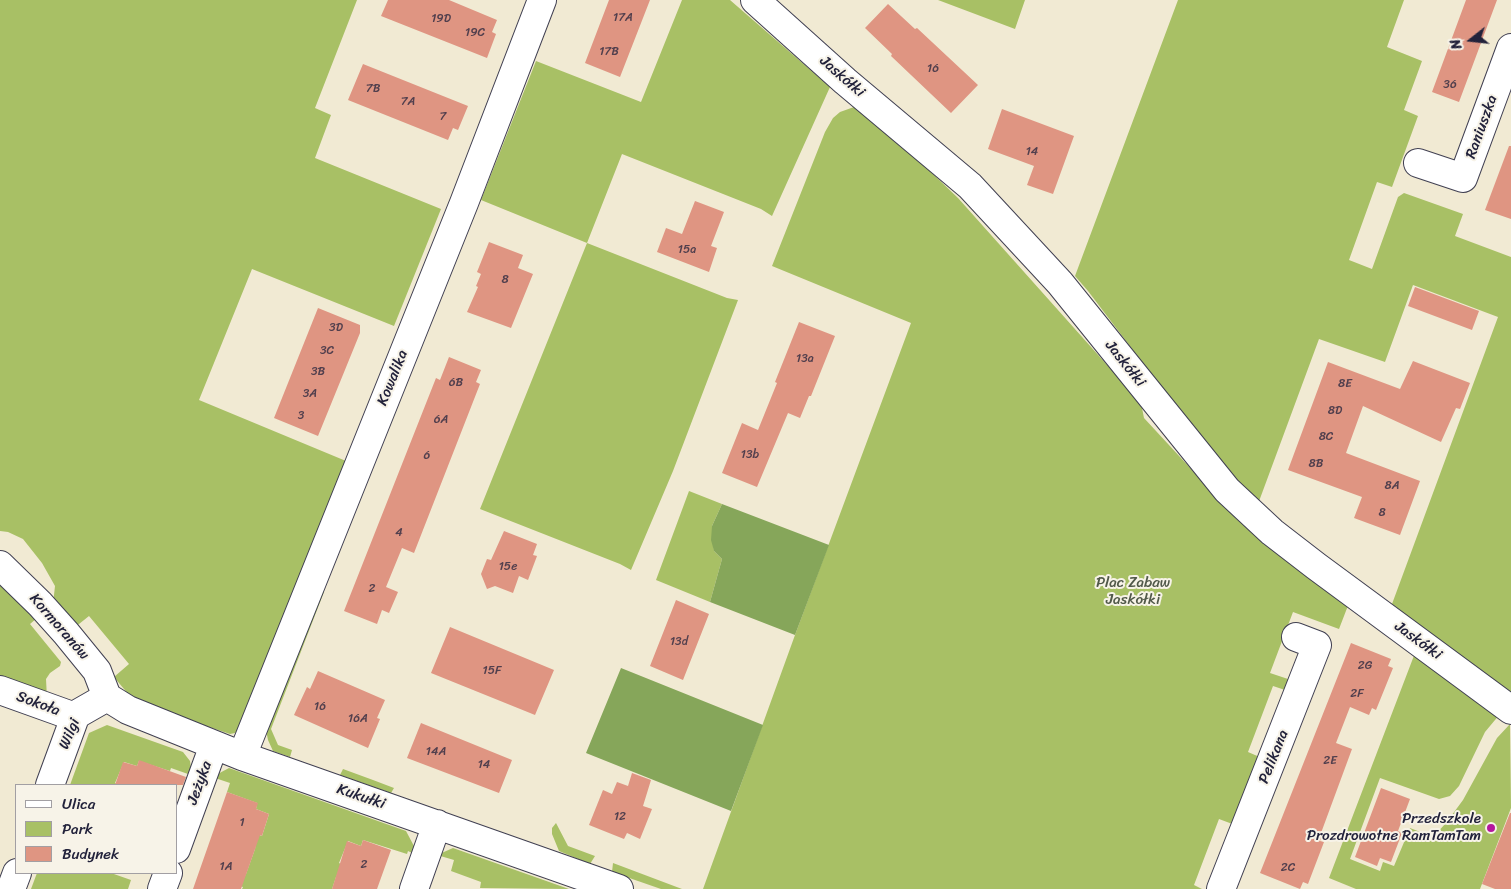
<!DOCTYPE html>
<html>
<head>
<meta charset="utf-8">
<style>
	body { margin:0 }
	#map { position:relative; width:1511px; height:889px; overflow:hidden; background:#f1ead3; font-family:Sriracha,sans-serif }
	canvas { display:block }
	.legend { position:absolute; left:15px; top:784px; width:162px; height:90px; box-sizing:border-box; background:#f7f3e8; border:1px solid #a29fa3; margin:0; padding:6px 9px; list-style:none; font-size:15px; color:#22223b }
	.legend li { display:flex; align-items:center; gap:10px; height:25px }
	.legend b { width:25px; border:1px solid #a29fa3 }
	.north { position:absolute; left:1446px; top:15px; width:50px; height:50px; -webkit-text-stroke:4px #f7f3e8; paint-order:stroke; rotate:254deg; font-size:14px; font-weight:700; line-height:20px; text-align:center; color:#22223b }
	.north::after { content:''; display:block; margin:auto; width:18px; height:22px; background:#22223b; clip-path:polygon(50% 0,100% 100%,50% 72%,0 100%) }
</style>
</head>
<body>
<div id="map">
<canvas width="1511" height="889"></canvas>
<ul class="legend">
<li><b style="height:6px;background:#fff"></b>Ulica</li>
<li><b style="height:14px;background:#a8c065"></b>Park</li>
<li><b style="height:14px;background:#df9582"></b>Budynek</li>
</ul>
<div class="north">N</div>
</div>
<script>
const ctx = document.querySelector('canvas').getContext('2d');
ctx.lineJoin = 'round';
function fill(path, color) {
  ctx.fillStyle = color;
  ctx.fill(path, 'evenodd');
}
function poly(rows) {
  const path = new Path2D();
  for (const r of rows) {
    path.moveTo(r[0], r[1]);
    for (let i = 2; i < r.length; i += 2) path.lineTo(r[i], r[i + 1]);
  }
  return path;
}
function strokePath(path, color, width, dash) {
  ctx.strokeStyle = color;
  ctx.lineWidth = width;
  ctx.lineCap = dash ? 'butt' : 'round';
  ctx.setLineDash(dash || []);
  ctx.stroke(path);
}
function write(font, color, halo, rows, align = 'center') {
  ctx.font = font + ' Sriracha,sans-serif';
  ctx.lineWidth = 4;
  ctx.setLineDash([]);
  ctx.textBaseline = 'middle';
  ctx.strokeStyle = halo;
  ctx.fillStyle = color;
  for (const [text, x, y, turn = 0] of rows) {
    ctx.save();
    ctx.translate(x, y);
    ctx.rotate((+turn || 0) * Math.PI / 180);
    ctx.textAlign = isNaN(turn) ? turn : align;
    if (halo) ctx.strokeText(text, 0, 0);
    ctx.fillText(text, 0, 0);
    ctx.restore();
  }
}
const green = poly([
	[0,0,357,0,315,108,331,115,315,158,441,209,394,326,252,269,199,400,346,461,240,729,235,733,230,734,146,706,129,695,114,677,129,664,89,616,74,628,53,604,55,586,42,563,23,539,8,532,0,531],
	[682,0,730,0,830,87,772,216,761,209,622,154,587,243,727,298,738,300,673,471,631,570,620,564,480,509,587,243,481,200,536,61,641,102],
	[938,0,1025,0,1015,29],
	[1178,0,1404,0,1387,47,1422,61,1404,110,1418,116,1392,187,1377,182,1349,260,1372,269,1398,197,1404,193,1463,214,1455,236,1511,257,1511,698,1392,604,1498,317,1413,285,1385,362,1319,339,1258,504,1224,470,1088,291,1075,276],
	[854,107,888,131,958,198,1141,403,1144,418,1205,484,1349,603,1339,629,1293,612,1270,673,1294,681,1288,691,1273,686,1248,752,1262,758,1235,825,1219,819,1194,885,1202,889,703,889,795,635,911,323,772,266,825,132,833,118,840,112],
	[689,491,722,504,712,526,714,551,722,559,710,602,656,580],
	[0,580,37,618,30,624,61,662,60,666,50,673,46,679,47,698,0,680],
	[320,591,324,592,271,729,278,745,292,750,290,757,273,751,268,740,265,725],
	[1415,653,1500,714,1485,732,1459,786,1450,796,1439,799,1380,778,1350,859,1380,871,1383,862,1394,866,1410,828,1433,837,1446,823,1463,800,1497,738,1510,724,1511,808,1480,889,1356,889,1329,878],
	[107,725,183,752,190,761,191,768,188,774,171,768,170,771,139,761,137,766,124,762,115,783,120,785,70,785,89,733],
	[229,768,406,831,415,848,412,853,408,851,407,854,363,840,361,846,348,841,339,863,343,865,336,877,332,889,242,889,243,887,239,886,246,874,255,849,257,834,262,836,269,814,256,809,257,803,227,792,230,783,212,777],
	[343,769,373,780,394,788,391,793,340,775],
	[556,823,568,846,595,856,590,864,559,851,552,834,552,828],
	[453,848,569,889,480,888,481,882,451,871,454,860,437,855],
	[613,863,682,889,661,889,612,872],
	[37,873,111,873,131,880,128,889,31,889]
]);
const forest = poly([
	[722,504,829,545,795,635,710,602,722,559,714,551,711,540,712,526],
	[621,668,763,725,731,811,586,753]
]);
const building = poly([
	[388,0,449,0,497,20,492,32,496,34,487,58,381,16],
	[609,0,650,0,620,77,585,63],
	[1466,0,1497,0,1459,102,1432,92],
	[888,4,915,29,917,28,978,85,951,113,891,56,892,54,865,28],
	[363,64,468,106,458,130,453,128,448,140,348,100],
	[1002,109,1074,136,1053,194,1027,185,1034,166,988,149],
	[1509,146,1511,146,1511,219,1485,210],
	[695,201,724,212,711,246,717,248,709,272,657,252,666,228,682,234],
	[489,242,523,255,518,268,533,274,511,328,467,312,478,287,476,286,481,274,477,272],
	[1415,287,1479,311,1472,330,1408,306],
	[318,308,360,325,360,333,318,436,274,418],
	[799,322,835,336,811,396,809,396,800,418,788,413,757,487,722,473,742,423,758,430,777,383,775,382],
	[449,357,481,370,476,382,480,384,414,553,402,548,386,587,398,592,389,613,382,610,377,624,344,611,436,378,440,380],
	[1413,361,1470,383,1460,409,1456,408,1441,442,1363,406,1346,453,1420,481,1400,535,1354,518,1362,497,1288,470,1328,362,1400,389],
	[504,531,537,544,533,555,537,556,528,580,519,576,513,593,495,586,487,589,481,574,487,559,491,560],
	[676,600,709,614,683,680,650,666],
	[450,627,554,670,535,715,431,673],
	[1351,643,1391,659,1388,666,1393,668,1376,710,1372,708,1369,715,1350,707,1336,743,1352,749,1321,833,1322,834,1320,841,1324,842,1308,884,1303,882,1300,889,1260,873],
	[318,671,385,700,377,718,380,719,368,748,294,715,307,687,310,689],
	[421,723,512,760,499,793,407,758],
	[139,760,186,777,183,785,115,785,123,762,137,766],
	[632,773,651,780,643,806,652,809,640,839,627,833,624,839,589,825,603,790,612,794,617,782,628,786],
	[1381,788,1410,799,1398,831,1402,833,1391,862,1380,858,1377,866,1355,857],
	[227,792,258,803,256,809,269,814,262,836,260,835,241,889,193,889],
	[1510,813,1511,813,1511,889,1495,889,1482,884],
	[363,840,391,850,377,889,332,889,347,841,361,846]
]);
const minor = poly([
	[755,0,845,81,970,186,1060,283,1227,490,1272,532,1316,566,1511,710],
	[1418,163,1463,178,1511,48],
	[0,565,40,604,66,633,97,671,107,697],
	[0,690,75,717],
	[107,697,128,710,242,756,619,889],
	[242,756,464,203,542,0],
	[50,785,75,717,79,713,107,697],
	[176,849,214,745],
	[11,889,17,873],
	[162,889,168,873],
	[414,889,437,824],
	[1221,889,1317,645,1296,637]
]);
const markers = [
	[1491,828,5,"#b5179e"]
];
const numberNames = [
	["17A",623,18],
	["19D",441,19],
	["19C",475,33],
	["17B",609,52],
	["16",933,69],
	["36",1450,85],
	["7B",373,89],
	["7A",408,102],
	["7",443,117],
	["14",1032,152],
	["15a",687,250],
	["8",505,280],
	["3D",336,328],
	["3C",327,351],
	["13a",805,359],
	["3B",318,372],
	["6B",456,383],
	["8E",1345,384],
	["3A",310,394],
	["8D",1335,411],
	["3",301,416],
	["6A",441,420],
	["8C",1326,437],
	["13b",750,455],
	["6",427,456],
	["8B",1316,464],
	["8A",1392,486],
	["8",1382,513],
	["4",399,533],
	["15e",508,567],
	["2",372,589],
	["13d",679,642],
	["2G",1365,666],
	["15F",492,671],
	["2F",1357,694],
	["16",320,707],
	["16A",358,719],
	["14A",436,752],
	["2E",1330,761],
	["14",484,765],
	["12",620,817],
	["1",242,823],
	["2",364,865],
	["1A",226,867],
	["2C",1288,868]
];
const streetNames = [
	["Jaskółki",842,77,41],
	["Raniuszka",1482,127,-70],
	["Jaskółki",1125,364,51],
	["Kowalika",393,378,-68],
	["Kormoranów",59,627,49],
	["Jaskółki",1418,641,36],
	["Sokoła",38,704,20],
	["Wilgi",70,734,-67],
	["Pelikana",1274,757,-68],
	["Jeżyka",200,783,-70],
	["Kukułki",361,797,19]
];
const parkNames = [
	["Plac Zabaw",1133,583],
	["Jaskółki",1133,600]
];
const poiNames = [
	["Przedszkole",1481,819],
	["Prozdrowotne RamTamTam",1481,836]
];
fill(green, '#a8c065');
fill(forest, '#86a65a');
fill(building, '#df9582');
strokePath(minor, '#414052', 30);
strokePath(minor, '#fff', 28);
for (const [x, y, r, color] of markers) {
  const dot = new Path2D();
  dot.arc(x, y, r, 0, 2 * Math.PI);
  ctx.fillStyle = color;
  ctx.fill(dot);
  strokePath(dot, '#f7f3e8', 2);
}
write('12px', '#513f4d', null, numberNames);
write('15px', '#22223b', '#f7f3e8', streetNames);
write('15px', '#51594a', '#f7f3e8', parkNames);
write('15px', '#22223b', '#f7f3e8', poiNames, 'right');
</script>
</body>
</html>
